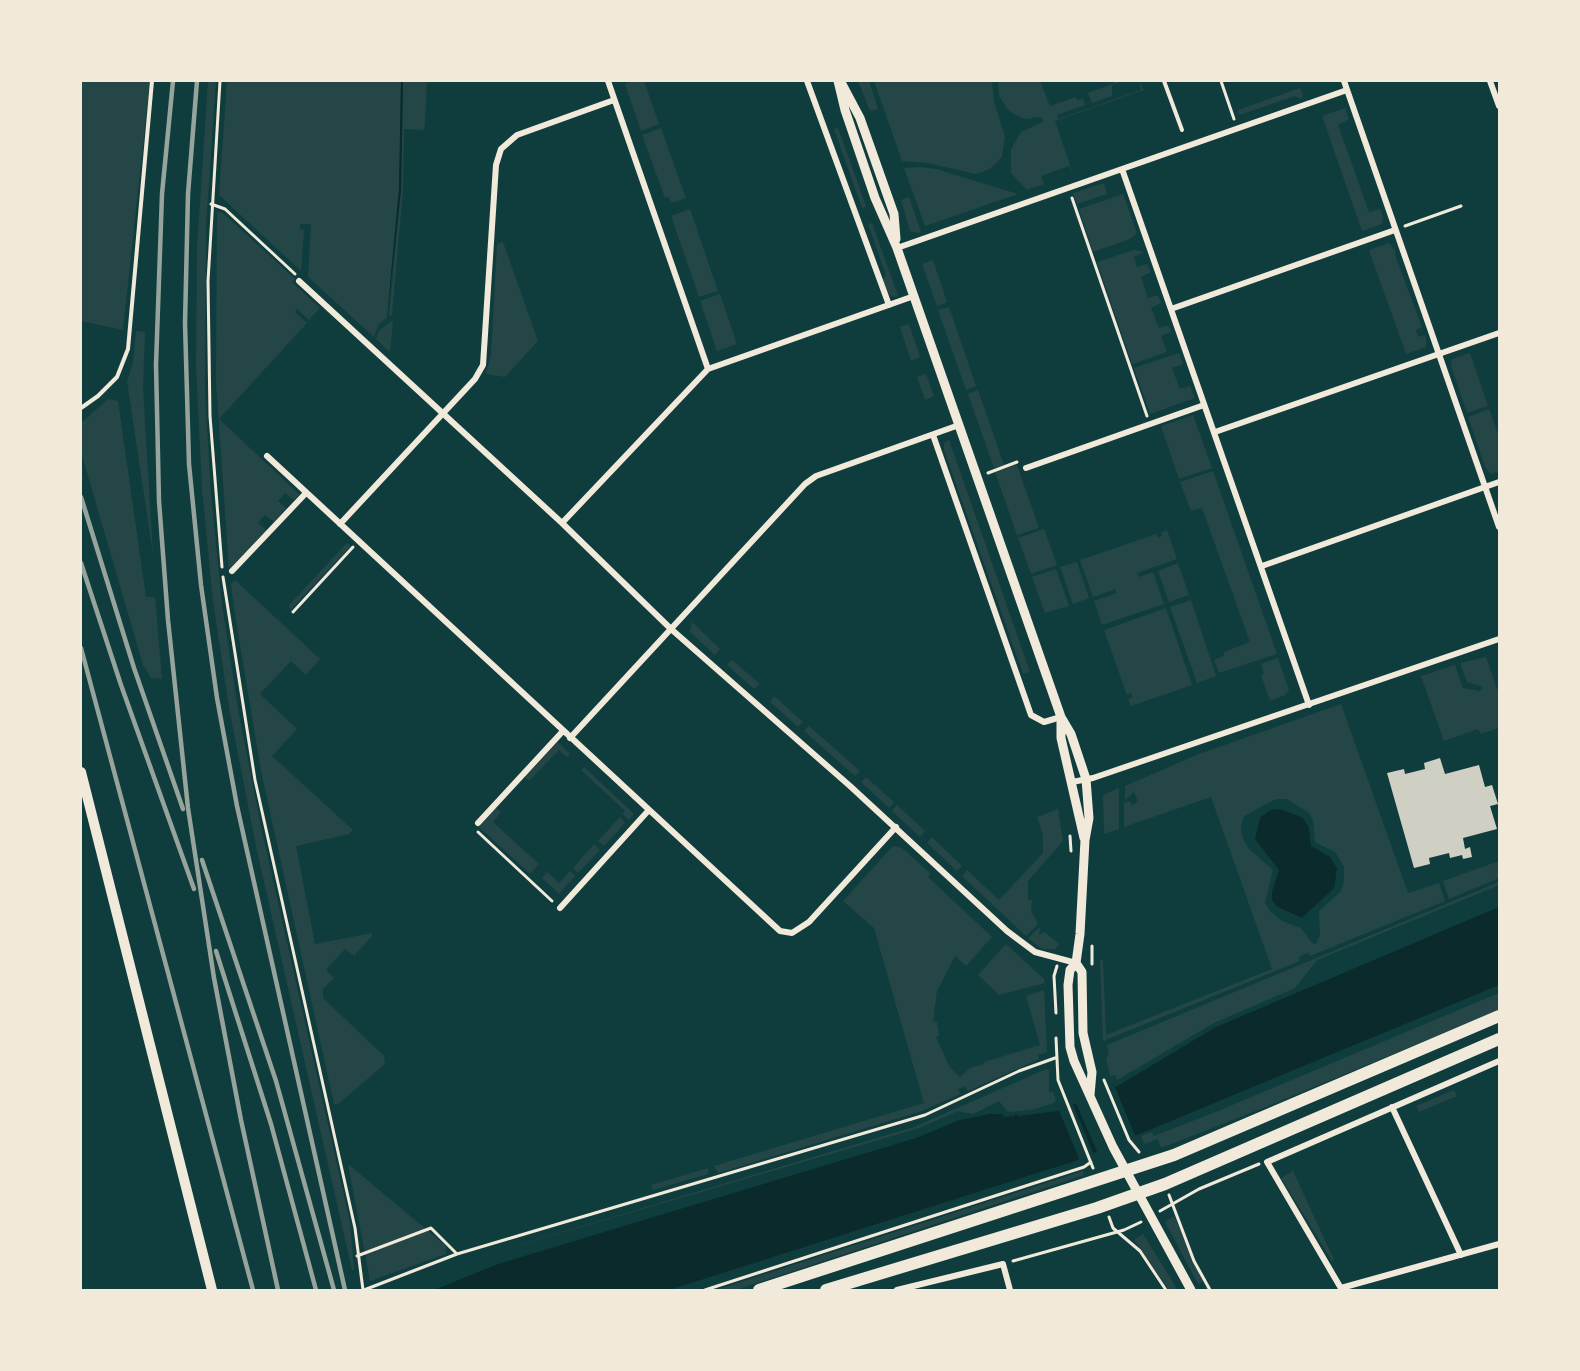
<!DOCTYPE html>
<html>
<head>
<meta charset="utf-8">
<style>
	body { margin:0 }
	#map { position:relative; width:1580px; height:1371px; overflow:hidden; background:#0f3d3e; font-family:Georgia,serif }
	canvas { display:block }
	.frame { position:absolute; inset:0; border:82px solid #f1e9da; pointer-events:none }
</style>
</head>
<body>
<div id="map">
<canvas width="1580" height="1371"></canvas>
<div class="frame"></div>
</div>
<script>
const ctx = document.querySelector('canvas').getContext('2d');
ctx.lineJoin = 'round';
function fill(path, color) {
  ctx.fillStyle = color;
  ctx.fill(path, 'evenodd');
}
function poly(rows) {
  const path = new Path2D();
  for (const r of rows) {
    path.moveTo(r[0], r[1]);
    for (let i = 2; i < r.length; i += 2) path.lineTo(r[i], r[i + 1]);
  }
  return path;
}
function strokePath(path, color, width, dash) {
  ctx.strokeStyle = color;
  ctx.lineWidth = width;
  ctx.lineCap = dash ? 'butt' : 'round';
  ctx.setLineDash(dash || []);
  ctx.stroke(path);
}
const green = poly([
	[81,81,150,81,123,330,81,321],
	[208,81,216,81,206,225,205,393,211,495,222,604,238,709,261,827,350,1222,354,1270,352,1270,257,851,229,708,213,601,202,489,196,366,197,248],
	[227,81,401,81,399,189,387,318,379,324,374,337,308,277,311,224,300,224,300,229,304,230,301,271,219,195],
	[403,81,427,81,425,124,424,130,404,129,403,190,392,314,389,317,401,190],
	[632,81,644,81,659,124,641,131,625,84],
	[858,81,869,81,878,109,870,111],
	[874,81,992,81,994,101,1005,137,1002,157,990,169,976,174,928,163,902,161],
	[998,81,1040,81,1050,106,1076,97,1077,100,1083,99,1085,105,1057,115,1058,119,1141,90,1139,81,1144,90,1055,121,1073,174,1069,166,1041,176,1044,184,1027,190,1011,173,1011,149,1021,132,1043,122,1041,117,1024,119,1009,111,999,96],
	[1114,81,1122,81,1112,85,1112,96,1092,103,1088,93,1115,83],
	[1300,88,1303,95,1301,99,1295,96,1239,115,1238,110],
	[1345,108,1349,119,1338,125,1369,212,1380,209,1383,217,1382,224,1362,231,1322,116],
	[661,128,686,198,671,203,669,197,665,198,642,135],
	[838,128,866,206,862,208,834,129],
	[920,167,936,169,1018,194,925,226,904,168],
	[1104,183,1107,194,1077,204,1073,193],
	[1123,194,1137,233,1130,239,1093,252,1079,209],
	[909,197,921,232,918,233,910,231,901,200],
	[690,209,718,291,699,297,671,216],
	[217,212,223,213,295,279,292,282,320,308,309,320,297,309,295,312,307,323,219,419,299,494,294,500,285,493,278,501,286,508,274,522,265,515,258,523,266,530,229,569,216,382],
	[872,223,898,296,894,297,886,293,882,281,886,275,868,224],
	[503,242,538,341,505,377,486,374,491,355,497,244],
	[1389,243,1395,250,1396,258,1422,327,1416,330,1418,337,1425,335,1426,339,1426,347,1406,354,1369,250],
	[1134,250,1144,252,1134,257,1137,267,1147,264,1151,272,1141,277,1148,298,1158,295,1161,303,1151,308,1159,328,1168,325,1171,332,1161,336,1167,352,1132,364,1097,262],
	[933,260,947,302,937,306,922,264],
	[720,294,737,344,717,351,700,301],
	[949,307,976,386,966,390,938,310],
	[391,321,393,321,390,352,376,339,379,331],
	[909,324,920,357,911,361,900,327],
	[136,331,145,332,143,388,153,554,127,381,133,363],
	[1179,353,1183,364,1172,368,1180,389,1190,386,1195,398,1150,414,1134,368],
	[1470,353,1488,406,1467,413,1451,366,1452,359],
	[926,374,934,396,925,400,917,377],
	[978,390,1004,465,994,468,968,394],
	[108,399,118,401,146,597,155,597,162,679,151,678,143,665,81,452,81,423],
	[1489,409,1499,437,1499,471,1491,474,1485,467,1468,417],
	[1193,415,1212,468,1179,479,1161,426],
	[949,440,1030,672,1023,674,944,450,944,443],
	[1017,465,1039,528,1017,535,995,472],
	[1213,471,1277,654,1219,673,1214,660,1224,656,1224,652,1250,642,1202,508,1191,511,1180,482],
	[1044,529,1057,565,1031,574,1018,538],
	[1167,530,1177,559,1137,573,1139,577,1153,572,1164,604,1102,625,1094,601,1117,593,1115,589,1093,597,1080,560,1156,534,1158,538,1162,536,1161,532],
	[347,543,351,546,291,609,295,615,290,609,289,605],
	[1077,562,1089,598,1073,604,1060,567],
	[1178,563,1189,595,1169,602,1158,571],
	[1056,569,1069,606,1045,613,1032,577],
	[235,580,320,659,306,675,291,661,260,694,297,729,272,756,353,830,349,834,296,846,315,944,372,933,372,936,354,956,345,949,326,970,334,978,323,989,323,998,384,1056,385,1064,337,1105,334,1104,261,771,234,609,231,584],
	[1191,600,1216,676,1197,683,1170,607],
	[1166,608,1192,685,1131,706,1128,699,1133,697,1131,693,1127,695,1104,630],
	[692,622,720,649,715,655,690,632],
	[1486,657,1499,694,1499,728,1481,734,1478,729,1444,741,1421,676,1455,665,1463,688,1480,691,1483,687,1467,682,1460,663],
	[1278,658,1289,690,1285,695,1270,701,1261,675,1264,674,1261,664],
	[732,660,760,684,754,689,727,665],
	[774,696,803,722,798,727,770,702],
	[1341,704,1408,893,1439,883,1445,901,1310,956,1308,953,1299,957,1300,961,1103,1041,1100,959,1103,961,1106,1035,1272,969,1211,797,1124,827,1124,803,1130,801,1132,805,1138,802,1134,792,1125,800,1125,786,1199,754],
	[1276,799,1287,799,1309,813,1313,820,1315,842,1335,852,1344,867,1344,883,1340,892,1319,911,1320,936,1316,944,1312,943,1301,928,1282,921,1270,911,1265,902,1273,870,1248,848,1242,836,1241,827,1244,816],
	[809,726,860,771,855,776,804,731],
	[558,742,570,754,567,757,559,750,529,781,525,777],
	[584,767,634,814,629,820,623,814,625,811,581,770],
	[866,777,894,802,889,808,861,782],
	[1119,788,1119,829,1104,834,1103,795],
	[897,805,925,831,920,837,892,811],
	[496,808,501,812,493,822,539,864,530,874,479,827],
	[1058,809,1063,841,1028,881,1028,900,1032,900,1031,911,1038,924,1026,936,962,876,967,870,999,900,1043,853,1043,835,1037,817],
	[620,817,625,823,604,846,598,841],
	[932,837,962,866,957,871,927,843],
	[594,844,600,850,578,873,573,868],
	[893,846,902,848,930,873,928,877,992,937,966,966,955,956,937,991,933,1022,937,1022,939,1036,936,1037,949,1066,960,1077,970,1068,984,1064,984,1062,1040,1045,1026,996,1044,990,1047,1052,1038,1055,1039,1059,968,1091,965,1086,958,1089,960,1094,922,1111,718,1173,714,1166,924,1103,874,928,843,901],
	[1499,861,1499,878,1449,899,1443,881],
	[570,871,575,876,559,894,542,878,547,872,559,883],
	[1499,882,1499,885,1317,960,1295,988,1214,1023,1117,1080,1115,1075,1110,1076,1106,1059,1109,1054,1107,1045],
	[1040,927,1039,935,1045,932,1059,944,1055,949,1042,949,1028,938],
	[1006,944,1044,979,1045,983,999,995,978,975],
	[1499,993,1499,1010,1266,1107,1161,1148,1158,1139,1144,1144,1141,1136,1152,1132,1154,1136,1218,1111],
	[1046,1069,1049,1070,1049,1092,1053,1092,1056,1101,1051,1104,1032,1110,1008,1112,999,1101,973,1114,958,1111,919,1128,455,1264,914,1127],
	[1454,1090,1457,1096,1419,1112,1416,1106],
	[348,1164,446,1246,446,1254,370,1281],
	[708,1168,708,1174,653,1190,651,1185],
	[1083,1171,1084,1175,736,1290,716,1290],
	[1293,1171,1334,1260,1332,1261,1281,1178],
	[1174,1216,1203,1282,1198,1284,1165,1222],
	[1143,1234,1170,1277,1177,1290,1169,1290,1134,1240]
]);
const water = poly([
	[401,81,403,81,401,190,387,318,399,189],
	[1280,809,1303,818,1309,828,1311,846,1330,857,1337,869,1334,888,1302,918,1276,906,1272,900,1272,892,1279,870,1255,839,1260,818,1270,810],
	[1499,907,1499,985,1072,1162,669,1290,434,1290,498,1264,916,1138,960,1120,990,1114,1003,1114,1004,1117,1015,1116,1015,1113,1019,1116,1057,1111,1114,1088,1216,1027]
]);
const pier = poly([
	[1114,1085,1136,1138,1098,1154,1075,1101],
	[1072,1102,1094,1155,1080,1161,1058,1108]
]);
const building = poly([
	[1440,758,1445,774,1479,765,1485,787,1492,785,1498,804,1490,806,1497,829,1463,838,1465,849,1470,847,1472,857,1463,859,1462,855,1450,858,1449,853,1429,858,1430,864,1414,868,1387,773,1404,769,1405,774,1425,769,1424,763]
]);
const path = poly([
	[220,81,208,281,210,416,222,567],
	[1221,81,1234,119],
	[1072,198,1147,416],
	[211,204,225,209,295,274],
	[1405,226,1461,206],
	[988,473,1017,462],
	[223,577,255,780,355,1228,363,1290],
	[293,612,353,547],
	[478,832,552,901],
	[1070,836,1071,851],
	[1092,964,1092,946],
	[1056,1013,1054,976,1057,966],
	[1056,1038,1058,1080,1093,1168],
	[1104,1080,1129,1140,1139,1152],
	[1169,1195,1194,1261,1210,1290],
	[1160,1211,1199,1189,1259,1164],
	[1109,1217,1113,1228,1140,1251,1166,1290],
	[357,1256,431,1228,457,1254],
	[1013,1261,1124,1230,1141,1222],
	[364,1290,457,1254,925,1115,1019,1071,1055,1058],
	[705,1290,1084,1167,1091,1162]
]);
const service = poly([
	[1164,81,1182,130],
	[81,408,98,396,117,377,128,349,152,81]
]);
const minor = poly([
	[608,81,708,369],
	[807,81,889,305],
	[1344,81,1499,527],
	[1490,81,1499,106],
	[1122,169,1309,705],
	[897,248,1347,90],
	[299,281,562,523,671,629,850,786,1007,931,1035,952,1076,963],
	[1171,309,1395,230],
	[1215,432,1499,333],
	[933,435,1031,715,1044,722,1061,717],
	[267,456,780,931,792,933,809,922,896,827],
	[1026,468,1204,405],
	[562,523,708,369,914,296],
	[340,524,475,379,483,365,496,165,501,149,517,135,614,100],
	[1262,566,1499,482],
	[232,571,306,493],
	[570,738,805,484,816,476,959,425],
	[1072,782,1093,778,1499,639],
	[478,823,563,731],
	[560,908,648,811],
	[1392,1107,1461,1255],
	[1341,1288,1499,1244],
	[897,1290,1003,1264,1010,1290],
	[1342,1290,1267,1162,1499,1061]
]);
const tertiary = poly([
	[838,81,845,110,875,198,897,248,1061,717,1071,734,1086,779,1089,818,1085,840,1080,934,1076,963,1070,970,1068,985,1070,1047,1074,1061,1113,1147,1191,1290],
	[842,84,860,118,894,214,896,239],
	[1061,720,1061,738,1084,838],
	[1076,963,1082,972,1083,1033,1092,1072,1090,1095]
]);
const secondary = poly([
	[81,772,212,1290]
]);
const primary = poly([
	[759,1290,1174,1155,1499,1016],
	[826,1290,1097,1208,1165,1184,1499,1039]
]);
const rail = poly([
	[173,81,162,194,156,365,159,501,168,620,188,808,214,978,241,1120,278,1290],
	[197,81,188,194,185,323,189,464,201,585,217,698,237,806,345,1290],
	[81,497,134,668,183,809],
	[81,563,121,685,194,889],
	[81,648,253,1290],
	[202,860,276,1081,334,1290],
	[216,951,271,1124,316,1290]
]);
fill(green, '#244646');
fill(water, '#0a2a2b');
fill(pier, '#0f3d3e');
fill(building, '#cfcfc3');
strokePath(path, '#f1e9da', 3);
strokePath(service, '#f1e9da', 4);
strokePath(minor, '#f1e9da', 6);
strokePath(tertiary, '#f1e9da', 9);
strokePath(secondary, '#f1e9da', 10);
strokePath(primary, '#f1e9da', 12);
strokePath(rail, '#97a49c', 4.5);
</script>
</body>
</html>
